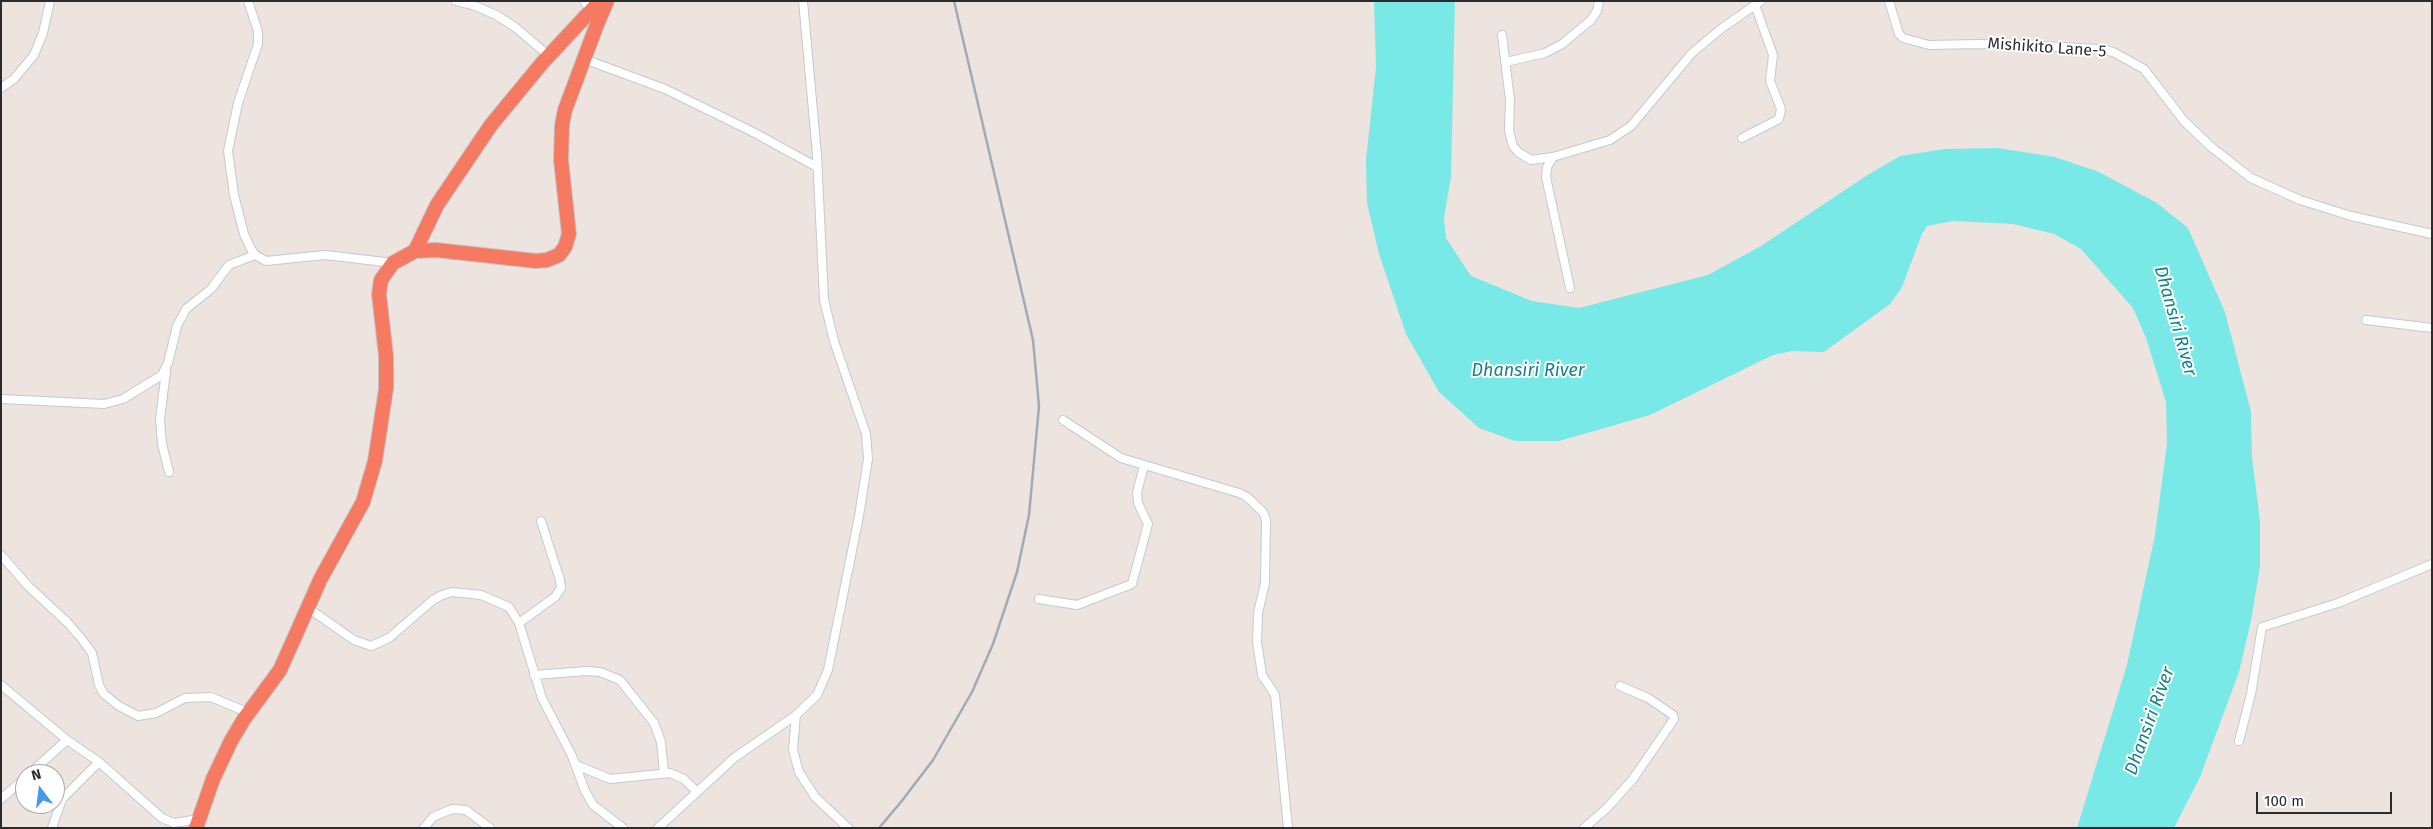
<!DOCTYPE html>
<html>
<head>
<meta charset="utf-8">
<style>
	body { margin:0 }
	#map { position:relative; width:2433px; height:829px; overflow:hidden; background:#ede3df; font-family:"Fira Sans",sans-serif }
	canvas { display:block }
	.frame { position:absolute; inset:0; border:2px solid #2c2c2c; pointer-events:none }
	.north { position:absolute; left:15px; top:764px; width:50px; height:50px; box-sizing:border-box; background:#fff; border:1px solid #ababab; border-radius:50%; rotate:345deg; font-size:14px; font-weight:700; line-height:20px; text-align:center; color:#2c2c2c }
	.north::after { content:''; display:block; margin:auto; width:18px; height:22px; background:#4996f0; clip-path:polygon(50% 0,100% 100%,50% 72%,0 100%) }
	.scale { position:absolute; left:2256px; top:792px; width:136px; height:22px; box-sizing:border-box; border:2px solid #2c2c2c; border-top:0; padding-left:6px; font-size:15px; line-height:18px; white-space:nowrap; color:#2c2c2c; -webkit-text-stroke:4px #fff; paint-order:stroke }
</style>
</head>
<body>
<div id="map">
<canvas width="2433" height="829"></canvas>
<div class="frame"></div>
<div class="north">N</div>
<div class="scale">100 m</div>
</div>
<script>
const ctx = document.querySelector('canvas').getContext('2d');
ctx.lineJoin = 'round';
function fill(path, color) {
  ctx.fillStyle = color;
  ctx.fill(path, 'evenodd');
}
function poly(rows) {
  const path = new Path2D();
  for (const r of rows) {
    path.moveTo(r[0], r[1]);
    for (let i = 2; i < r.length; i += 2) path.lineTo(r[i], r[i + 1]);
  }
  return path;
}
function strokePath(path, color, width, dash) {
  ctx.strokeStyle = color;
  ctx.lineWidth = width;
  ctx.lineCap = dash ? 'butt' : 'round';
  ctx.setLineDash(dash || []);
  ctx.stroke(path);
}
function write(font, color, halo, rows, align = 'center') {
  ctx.font = font + ' "Fira Sans",sans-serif';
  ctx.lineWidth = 4;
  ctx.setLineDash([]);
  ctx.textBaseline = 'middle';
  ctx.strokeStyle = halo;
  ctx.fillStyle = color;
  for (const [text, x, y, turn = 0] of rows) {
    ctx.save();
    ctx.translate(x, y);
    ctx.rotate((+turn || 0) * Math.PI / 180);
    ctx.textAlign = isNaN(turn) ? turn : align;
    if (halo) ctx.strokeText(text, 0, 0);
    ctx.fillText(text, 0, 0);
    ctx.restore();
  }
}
const water = poly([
	[1374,1,1455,1,1451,177,1444,218,1446,238,1471,276,1532,301,1579,308,1708,275,1761,246,1866,176,1900,156,1945,149,1998,148,2055,157,2099,172,2157,203,2188,228,2225,312,2251,412,2252,457,2260,521,2260,567,2251,621,2239,672,2200,777,2174,828,2077,828,2127,665,2155,535,2167,443,2166,402,2146,338,2133,308,2081,249,2054,234,2013,224,1953,221,1927,226,1922,234,1902,287,1890,304,1824,352,1792,351,1773,355,1650,415,1559,441,1515,441,1479,428,1439,392,1406,334,1379,254,1367,203,1366,160,1376,67]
]);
const street = poly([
	[248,1,258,31,258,44,238,103,228,151,234,195,244,234,251,249,255,255,266,261,325,255,393,263],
	[456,1,475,6,496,15,515,27,549,56],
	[584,1,591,11],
	[1889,1,1899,34,1903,38,1918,42,1929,45,1980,44,2062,47,2100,49,2113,52,2144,69,2184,121,2210,146,2251,178,2300,200,2351,216,2432,234],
	[1502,35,1510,100,1509,131,1513,146,1518,152,1531,160,1553,157],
	[584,59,665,89,751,131,817,167],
	[1506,62,1545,53,1562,44,1591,20,1597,11,1599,1],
	[1,88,14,79,34,55,43,33,50,1],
	[1742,138,1779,119,1781,109,1770,81,1773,55,1755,5],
	[1570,288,1546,177,1547,167,1553,157,1610,140,1631,126,1692,53,1722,28,1761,1],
	[2366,320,2432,328],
	[166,371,160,419,162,444,169,472],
	[1,399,104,404,123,399,162,375,168,363,177,326,186,309,211,289,229,265,255,255],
	[1063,420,1121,458,1239,493,1247,497,1263,512,1266,520,1265,583,1258,613,1257,642,1262,675,1275,695,1288,828],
	[1,555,29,587,68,623,81,638,92,653,99,685,104,694,119,706,138,716,156,713,185,698,211,697,249,713],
	[1039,599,1077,605,1132,584,1148,524,1138,503,1137,492,1144,466],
	[308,608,354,640,371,646,389,638,433,600,442,595,452,592,481,595,509,607,519,623,542,698,572,756,585,791,593,805,623,828],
	[519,623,555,597,561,588,560,580,541,521],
	[534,675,587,671,600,672,620,680,654,723,661,742,664,773],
	[1,685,67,740,99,762,162,818,174,823,199,819],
	[796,715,793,750,799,772,815,797,848,828],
	[2239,741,2251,694,2262,627,2338,603,2432,564],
	[576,765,610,779,670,773,684,779,697,792],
	[29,774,67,740],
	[1,799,25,778],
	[52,828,62,799,99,762],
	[424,828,433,817,452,809,466,810,490,828],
	[658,828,734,758,796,715,817,695,828,670,859,516,868,459,866,434,834,341,824,300,817,155,803,1],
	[1584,828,1607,808,1633,779,1674,719,1673,715,1648,698,1620,686]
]);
const highway = poly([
	[415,251,437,205,491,125,543,62,600,1],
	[196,828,213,779,231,741,244,719,280,670,321,578,363,502,375,461,386,389,386,356,379,294,381,280,393,263,415,251,436,250,536,261,547,260,559,255,565,247,569,234,561,160,562,125,565,110,596,27,607,1]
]);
const rail = poly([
	[879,828,901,802,933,760,972,692,993,644,1017,572,1029,515,1039,406,1033,340,954,1]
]);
const streetNames = [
	["Mishikito Lane-5",2047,48,4]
];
const waterNames = [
	["Dhansiri River",2175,321,74],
	["Dhansiri River",1528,371],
	["Dhansiri River",2150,721,-70]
];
fill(water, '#79e9e8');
strokePath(street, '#c4cad2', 10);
strokePath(highway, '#c4c4c4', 16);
strokePath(street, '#fff', 8);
strokePath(highway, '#f67962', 14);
strokePath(rail, '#a2aab5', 2.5);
write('16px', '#2c2c2c', '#fff', streetNames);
write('italic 18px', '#15828a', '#fff', waterNames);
</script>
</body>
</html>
